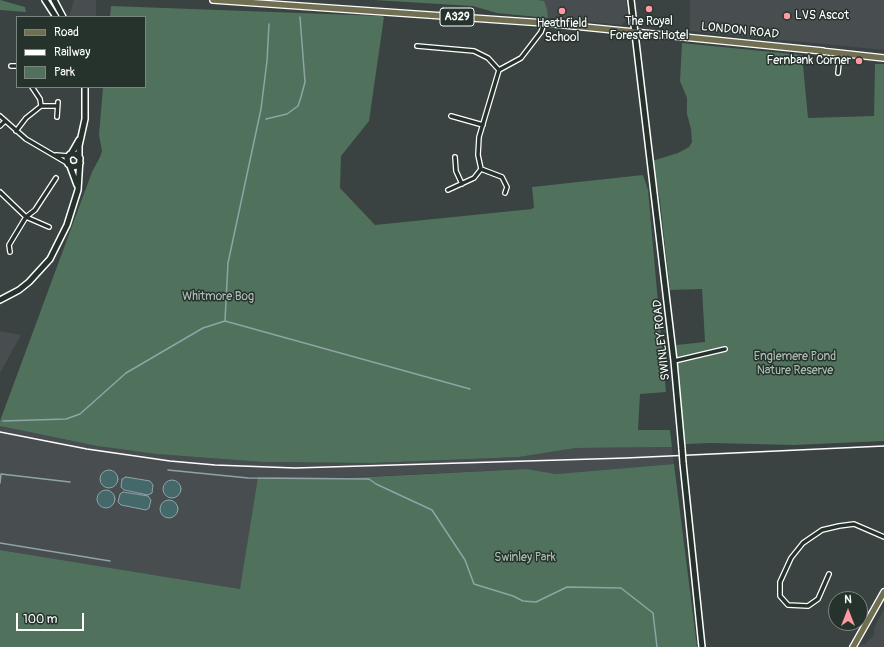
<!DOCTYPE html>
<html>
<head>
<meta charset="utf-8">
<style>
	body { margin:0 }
	#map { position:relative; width:884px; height:647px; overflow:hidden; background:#3a4242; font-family:Pangolin,sans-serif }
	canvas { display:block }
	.legend { position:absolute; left:16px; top:16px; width:130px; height:72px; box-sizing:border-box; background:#26332d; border:1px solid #7d8581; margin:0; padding:5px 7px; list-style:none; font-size:12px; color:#fff }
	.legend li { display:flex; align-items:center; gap:8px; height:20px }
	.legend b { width:20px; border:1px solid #7d8581 }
	.north { position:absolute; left:828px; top:591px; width:40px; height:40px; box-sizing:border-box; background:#26332d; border:1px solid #7d8581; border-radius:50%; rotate:0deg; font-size:11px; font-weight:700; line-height:16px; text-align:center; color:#fff }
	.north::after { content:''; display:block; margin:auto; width:14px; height:18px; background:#ff9aa2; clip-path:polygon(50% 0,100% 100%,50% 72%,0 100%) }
	.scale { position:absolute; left:16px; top:613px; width:68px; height:18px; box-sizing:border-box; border:2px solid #fff; border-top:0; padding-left:5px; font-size:12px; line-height:14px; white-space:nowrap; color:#fff; -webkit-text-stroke:3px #26332d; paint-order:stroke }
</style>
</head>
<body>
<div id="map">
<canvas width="884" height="647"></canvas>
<ul class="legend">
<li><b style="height:5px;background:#716f52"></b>Road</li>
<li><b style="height:5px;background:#fff"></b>Railway</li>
<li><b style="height:11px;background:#50715c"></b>Park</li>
</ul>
<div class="north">N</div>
<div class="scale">100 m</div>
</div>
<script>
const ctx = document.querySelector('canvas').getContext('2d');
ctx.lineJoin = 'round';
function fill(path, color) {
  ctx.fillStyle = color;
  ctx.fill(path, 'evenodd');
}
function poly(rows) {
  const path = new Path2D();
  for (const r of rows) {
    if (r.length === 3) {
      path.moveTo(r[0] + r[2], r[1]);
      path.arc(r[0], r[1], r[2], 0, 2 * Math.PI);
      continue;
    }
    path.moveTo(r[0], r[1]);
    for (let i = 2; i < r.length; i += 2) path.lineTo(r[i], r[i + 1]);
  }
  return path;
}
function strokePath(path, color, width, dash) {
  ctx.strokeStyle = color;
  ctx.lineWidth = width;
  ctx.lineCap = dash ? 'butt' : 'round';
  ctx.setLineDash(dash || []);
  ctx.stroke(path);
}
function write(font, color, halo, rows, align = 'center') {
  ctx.font = font + ' Pangolin,sans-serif';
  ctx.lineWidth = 3;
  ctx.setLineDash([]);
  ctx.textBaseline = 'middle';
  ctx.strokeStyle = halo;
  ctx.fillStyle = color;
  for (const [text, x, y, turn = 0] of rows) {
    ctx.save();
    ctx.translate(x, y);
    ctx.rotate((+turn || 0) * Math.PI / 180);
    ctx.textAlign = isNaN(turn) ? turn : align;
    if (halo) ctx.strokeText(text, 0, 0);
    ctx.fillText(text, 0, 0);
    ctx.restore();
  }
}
const built = poly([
	[74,0,96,0,96,17,69,17],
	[493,0,626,0,628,18,622,25,497,13],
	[690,0,884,0,884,50,690,31],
	[0,331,21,335,0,373],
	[0,426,97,446,156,454,263,462,372,463,519,457,576,448,672,447,674,464,556,474,523,469,319,479,240,589,0,550],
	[884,609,884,647,858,647,860,645,865,644,874,635,874,628]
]);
const green = poly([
	[0,0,25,7,26,12,0,10],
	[373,0,537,0,544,1,547,9,548,18,497,13,473,6],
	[111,6,381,16,384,17,369,121,341,156,340,188,375,225,532,209,534,207,532,187,643,175,648,190,666,392,640,394,638,430,670,430,672,447,576,448,519,457,372,463,263,462,156,454,97,446,0,426,0,421,92,172,100,157,102,151,99,135,103,87,145,87,145,17,110,17],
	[682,43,802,55,808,118,874,116,875,64,884,64,884,441,794,445,711,443,685,444,676,345,705,342,702,289,670,290,660,201,652,161,678,153,689,147,692,142,691,129,687,114,687,98,680,81],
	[674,464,697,647,0,647,0,550,240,589,258,477,349,478,526,469,556,474]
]);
const water = poly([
	[109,479,9],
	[126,477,150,481,153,485,152,493,148,495,124,490,121,487,122,479,126,477],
	[172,489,9],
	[106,499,9],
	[123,492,148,496,151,500,149,508,146,510,121,505,118,502,120,494,123,492],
	[169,509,9]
]);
const stream = poly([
	[266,119,287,114,298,106,301,97,305,82,300,17],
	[225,321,228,263,261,109,267,61,269,24],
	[3,421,66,419,80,414,126,373,203,328,225,321,470,389],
	[168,470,248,478,369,479,376,484,432,510,465,560,474,584,513,596,523,601,536,602,567,587,621,588,653,613,657,647],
	[0,483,1,474,70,482],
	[0,543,110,561]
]);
const minor = poly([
	[417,46,474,51,488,58,499,70],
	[11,66,17,66],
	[838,73,840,53],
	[41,106,57,106],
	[0,116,26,139,67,163],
	[451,116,483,125],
	[57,117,58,102],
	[0,126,5,121],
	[16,131,26,118,41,106,40,99,32,87],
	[56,155,68,156],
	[455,157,456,171,462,184],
	[481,169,478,155,479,137,499,70,521,58,541,32,544,23],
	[481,169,502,177,507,187,505,193],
	[448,190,474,178,481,169],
	[0,192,26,217,35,210,56,178],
	[10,252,9,245,26,217,49,227],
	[674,361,725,349],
	[829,574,818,599,808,606,788,605,780,596,780,582,791,558,803,543,822,530,839,526,854,524,884,537]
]);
const secondary = poly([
	[45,0,56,17],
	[54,0,63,17],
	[631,0,674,361,682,449],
	[71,154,79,140],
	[79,156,79,146,85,119,85,87],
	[70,166,77,185],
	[0,300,19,290,29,282,50,259,67,225,78,190,80,158,75,154,70,154,67,158,68,164,72,167,77,166,80,163],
	[683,463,702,647]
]);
const primary = poly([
	[213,0,544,23,823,51],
	[820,51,884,58],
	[853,647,884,592]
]);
const rail = poly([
	[0,432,87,449,170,461,215,465,295,468,626,458,884,446]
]);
const secondaryBridge = poly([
	[682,449,683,463]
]);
const markers = [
	[649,9,4,"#ff9aa2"],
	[562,11,4,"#ff9aa2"],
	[787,16,4,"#ff9aa2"],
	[859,61,4,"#ff9aa2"]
];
const shields = [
	[457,17,34]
];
const shieldNames = [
	["A329",457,17]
];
const poiNames = [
	["LVS Ascot",795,16,"left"],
	["The Royal",649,22],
	["Foresters Hotel",649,36],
	["Heathfield",562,24],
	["School",562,38],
	["Fernbank Corner",851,61,"right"]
];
const streetNames = [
	["LONDON ROAD",740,31,6],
	["SWINLEY ROAD",662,340,-96]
];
const parkNames = [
	["Whitmore Bog",218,297],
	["Englemere Pond",795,357],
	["Nature Reserve",795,371],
	["Swinley Park",525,558]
];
fill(built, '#484d50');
fill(green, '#50715c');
fill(water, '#45686b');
strokePath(water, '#8fa4a6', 1);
strokePath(stream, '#8fa4a6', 1.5);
strokePath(minor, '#fff', 6);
strokePath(secondary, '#fff', 8);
strokePath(primary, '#fff', 8);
strokePath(minor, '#26332d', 3.5);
strokePath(secondary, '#26332d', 5);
strokePath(primary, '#716f52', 5.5);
strokePath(rail, '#fff', 1.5);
strokePath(secondaryBridge, '#fff', 8, []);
strokePath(secondaryBridge, '#26332d', 5);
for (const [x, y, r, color] of markers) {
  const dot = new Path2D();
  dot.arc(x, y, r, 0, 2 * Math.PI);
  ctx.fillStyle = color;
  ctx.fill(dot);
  strokePath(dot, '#26332d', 1.5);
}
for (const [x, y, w] of shields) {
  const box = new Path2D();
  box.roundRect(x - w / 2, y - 9, w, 18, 3);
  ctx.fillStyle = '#26332d';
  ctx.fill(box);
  strokePath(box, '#fff', 1);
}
write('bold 11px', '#fff', null, shieldNames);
write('12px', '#fff', '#26332d', poiNames);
write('12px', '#fff', '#26332d', streetNames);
write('12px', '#b0bfb6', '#26332d', parkNames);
</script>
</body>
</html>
